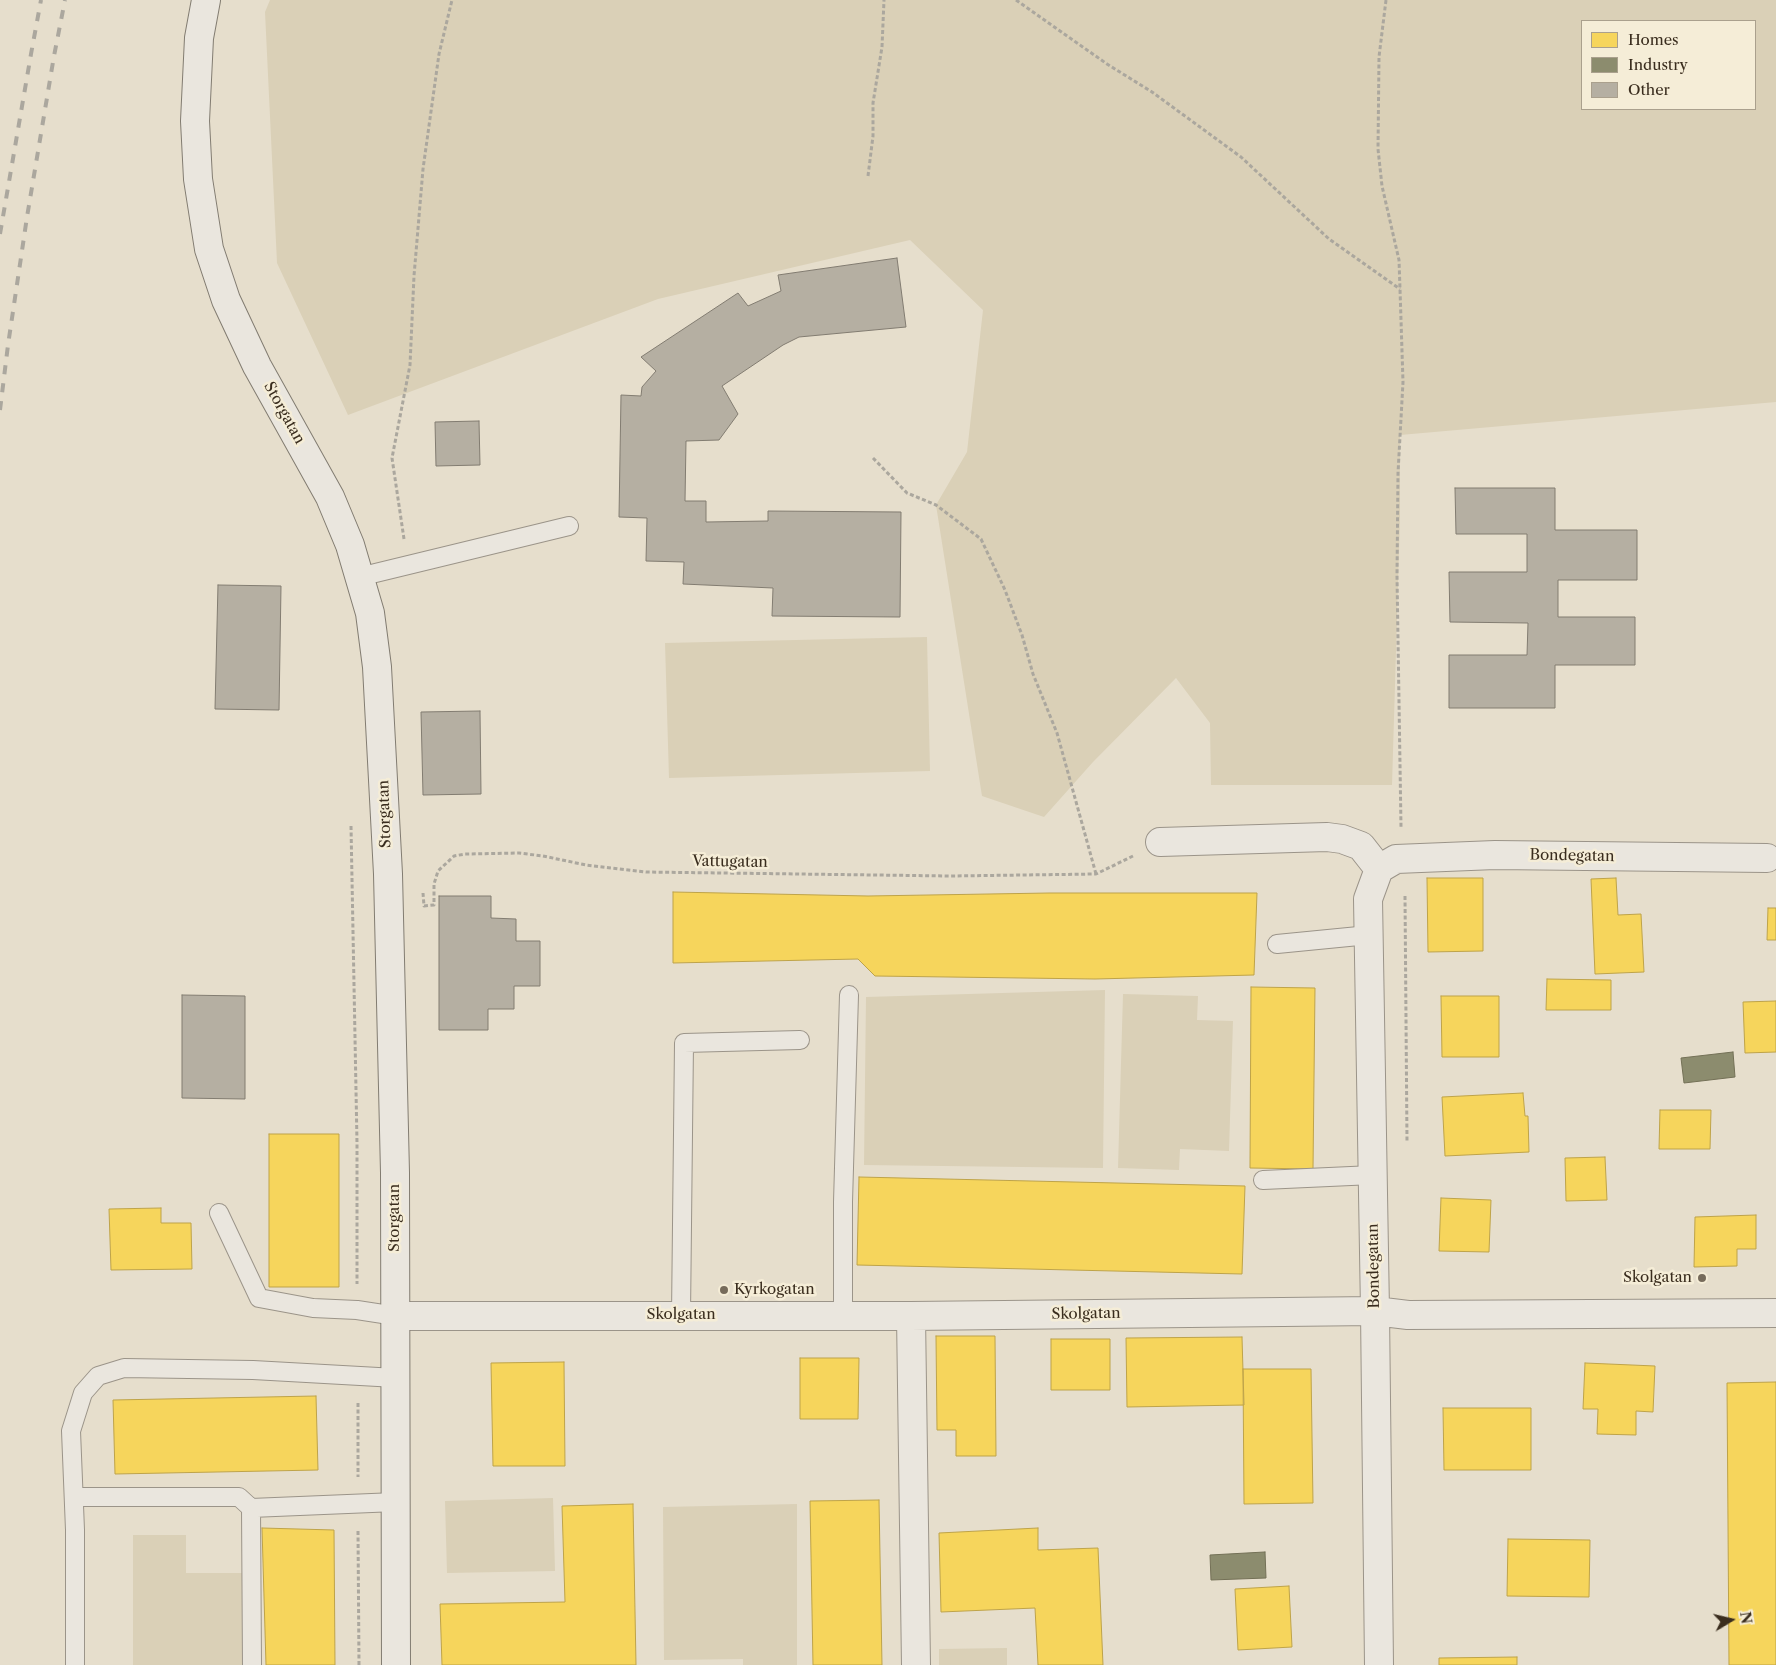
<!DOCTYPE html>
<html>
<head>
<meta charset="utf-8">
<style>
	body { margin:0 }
	#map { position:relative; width:1776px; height:1665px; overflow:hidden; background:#e6decc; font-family:"Libre Caslon Text",serif }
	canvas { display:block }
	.legend { position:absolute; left:1581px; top:20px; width:175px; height:90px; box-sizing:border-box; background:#f5edd7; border:1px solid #aaa08d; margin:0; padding:6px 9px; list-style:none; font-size:15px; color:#3a2d1e }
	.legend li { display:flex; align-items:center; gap:10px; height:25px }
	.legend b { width:25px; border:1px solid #aaa08d }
	.north { position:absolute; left:1706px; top:1595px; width:50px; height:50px; -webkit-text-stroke:4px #f5edd7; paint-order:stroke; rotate:81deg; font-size:14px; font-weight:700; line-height:20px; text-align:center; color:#3a2d1e }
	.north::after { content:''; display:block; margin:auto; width:18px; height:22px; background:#3a2d1e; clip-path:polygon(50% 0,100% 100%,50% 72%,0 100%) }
</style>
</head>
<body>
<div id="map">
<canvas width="1776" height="1665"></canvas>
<ul class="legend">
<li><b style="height:14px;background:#f6d55c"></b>Homes</li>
<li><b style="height:14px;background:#8c8c6e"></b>Industry</li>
<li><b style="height:14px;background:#b5afa2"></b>Other</li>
</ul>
<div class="north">N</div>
</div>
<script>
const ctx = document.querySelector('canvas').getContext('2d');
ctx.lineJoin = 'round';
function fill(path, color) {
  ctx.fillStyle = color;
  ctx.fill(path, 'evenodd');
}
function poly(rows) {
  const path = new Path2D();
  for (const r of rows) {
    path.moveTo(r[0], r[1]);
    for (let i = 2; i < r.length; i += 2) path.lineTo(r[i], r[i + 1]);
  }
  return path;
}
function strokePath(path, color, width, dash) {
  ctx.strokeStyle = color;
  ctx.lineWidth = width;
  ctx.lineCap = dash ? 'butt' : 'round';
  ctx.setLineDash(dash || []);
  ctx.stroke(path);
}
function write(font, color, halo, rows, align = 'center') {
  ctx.font = font + ' "Libre Caslon Text",serif';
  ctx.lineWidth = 5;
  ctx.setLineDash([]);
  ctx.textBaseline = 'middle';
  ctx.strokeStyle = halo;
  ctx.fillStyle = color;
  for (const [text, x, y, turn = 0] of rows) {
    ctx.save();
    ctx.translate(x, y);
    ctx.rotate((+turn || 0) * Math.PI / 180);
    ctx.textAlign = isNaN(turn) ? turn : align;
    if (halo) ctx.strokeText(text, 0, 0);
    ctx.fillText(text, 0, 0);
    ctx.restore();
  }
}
const green = poly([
	[270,0,1776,0,1776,402,1400,435,1400,517,1392,785,1211,785,1210,723,1176,678,1093,762,1044,817,982,796,936,505,967,452,983,310,910,240,658,299,348,415,277,263,265,12],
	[1582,21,1755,21,1755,109,1582,109],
	[927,637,930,771,669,778,665,643],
	[1105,990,1103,1168,864,1165,866,997],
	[1123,994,1198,996,1197,1020,1233,1021,1229,1151,1180,1149,1179,1170,1118,1168],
	[553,1498,555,1571,447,1573,445,1501],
	[797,1504,797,1665,743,1665,743,1659,664,1660,663,1507],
	[133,1535,186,1535,186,1573,244,1573,244,1665,133,1665],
	[1007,1648,1007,1665,939,1665,939,1649]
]);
const homes = poly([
	[1427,878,1483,878,1483,951,1428,952,1427,878],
	[1616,878,1618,915,1641,914,1644,972,1595,974,1591,879,1616,878],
	[673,892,868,896,1049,893,1257,893,1254,975,1095,979,875,976,858,959,673,963,673,892],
	[1768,908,1776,908,1776,940,1767,940,1768,908],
	[1547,979,1611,980,1611,1010,1546,1010,1547,979],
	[1251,987,1315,988,1313,1169,1250,1168,1251,987],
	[1441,996,1499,996,1499,1057,1442,1057,1441,996],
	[1776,1001,1776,1052,1745,1053,1743,1002,1776,1001],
	[1523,1093,1525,1116,1528,1116,1529,1152,1445,1156,1442,1097,1523,1093],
	[1660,1110,1711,1110,1710,1149,1659,1149,1660,1110],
	[269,1134,339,1134,339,1287,269,1287,269,1134],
	[1605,1157,1607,1200,1566,1201,1565,1158,1605,1157],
	[859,1177,1245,1186,1242,1274,857,1265,859,1177],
	[1441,1198,1491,1200,1489,1252,1439,1251,1441,1198],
	[161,1208,161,1223,191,1223,192,1269,111,1270,109,1209,161,1208],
	[1756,1215,1756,1249,1737,1249,1737,1266,1694,1267,1695,1217,1756,1215],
	[936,1336,995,1336,996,1456,956,1456,956,1430,937,1430,936,1336],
	[1242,1337,1244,1405,1127,1407,1126,1338,1242,1337],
	[1051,1339,1110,1339,1110,1390,1051,1390,1051,1339],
	[800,1358,859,1358,858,1419,800,1419,800,1358],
	[564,1362,565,1466,493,1466,491,1363,564,1362],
	[1585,1363,1655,1366,1653,1412,1636,1411,1636,1435,1597,1434,1598,1409,1583,1409,1585,1363],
	[1243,1369,1311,1369,1313,1503,1244,1504,1243,1369],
	[1776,1382,1776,1665,1729,1665,1727,1383,1776,1382],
	[316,1396,318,1470,115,1474,113,1400,316,1396],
	[1443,1408,1531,1408,1531,1470,1444,1470,1443,1408],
	[879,1500,882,1665,813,1665,810,1501,879,1500],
	[633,1504,636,1665,442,1665,440,1604,565,1602,562,1506,633,1504],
	[262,1528,334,1530,335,1665,266,1665,262,1528],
	[1038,1528,1038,1550,1098,1548,1103,1665,1038,1665,1035,1608,941,1612,939,1533,1038,1528],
	[1508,1539,1590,1540,1589,1597,1507,1596,1508,1539],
	[1289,1586,1292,1647,1238,1650,1235,1589,1289,1586],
	[1517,1657,1517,1665,1439,1665,1439,1658,1517,1657]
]);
const industry = poly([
	[1733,1052,1735,1077,1684,1083,1681,1058,1733,1052],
	[1265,1552,1266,1578,1211,1580,1210,1555,1265,1552]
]);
const building = poly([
	[897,258,906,327,799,337,783,345,722,386,738,414,719,440,686,441,685,501,706,501,706,522,768,521,768,511,901,512,900,617,772,616,773,588,683,584,684,562,646,561,647,518,619,517,621,395,641,396,642,387,656,371,641,357,738,293,748,306,781,291,778,275,897,258],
	[479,421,480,465,436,466,435,422,479,421],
	[1455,488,1555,488,1555,530,1637,530,1637,580,1558,580,1558,617,1635,617,1635,665,1555,665,1555,708,1449,708,1449,655,1527,655,1528,623,1450,622,1449,572,1527,572,1527,534,1456,534,1455,488],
	[218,585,281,586,279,710,215,709,218,585],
	[480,711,481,794,423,795,421,712,480,711],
	[439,896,491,896,491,918,516,919,516,941,540,941,540,986,514,986,514,1009,488,1009,488,1030,439,1030,439,896],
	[182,995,245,996,245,1099,182,1098,182,995]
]);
const path = poly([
	[1016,0,1107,64,1152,92,1241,157,1329,239,1400,289],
	[1386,0,1379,57,1378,149,1382,186,1399,260,1400,289,1403,382,1398,473,1397,576,1401,827],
	[868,176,873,136,873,103,882,47,884,0],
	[873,458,907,493,936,505,981,539,1005,590,1022,635,1033,674,1057,733,1096,874],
	[404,539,392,458,410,365,414,276,423,169,439,54,452,0],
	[351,826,357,1143,357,1284],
	[423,893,424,906,434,905,434,884,438,871,454,856,465,854,519,853,543,856,586,865,646,872,951,876,1096,874,1133,856],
	[1405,896,1407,1142],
	[358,1403,358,1477],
	[358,1531,359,1665]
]);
const lane = poly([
	[359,577,569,526],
	[1277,944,1369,935],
	[1263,1180,1373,1175],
	[219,1213,259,1298,313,1308,357,1310,396,1316],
	[681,1315,684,1043,800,1040],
	[843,1316,843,1202,849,995],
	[74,1497,239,1497,251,1508,396,1502],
	[251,1508,252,1665],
	[75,1665,75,1530,71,1431,83,1393,98,1376,124,1368,253,1370,396,1378]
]);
const street = poly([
	[1160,842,1327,837,1342,839,1361,846,1379,869],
	[396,1316,911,1316,1375,1311,1408,1315,1776,1313],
	[911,1316,916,1665],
	[1379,1665,1375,1311,1368,899,1379,869,1396,859,1495,855,1767,858]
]);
const secondary = poly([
	[206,0,199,38,195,121,198,179,209,249,226,300,257,366,330,497,350,545,370,613,377,667,388,874,395,1173,396,1665]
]);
const rail = poly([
	[0,234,31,54,41,0],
	[0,410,8,345,27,217,54,56,65,0]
]);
const markers = [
	[1702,1278,5,"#766b5b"],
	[724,1290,5,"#766b5b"]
];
const streetNames = [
	["Storgatan",284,413,61],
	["Storgatan",385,814,-92],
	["Bondegatan",1572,856,1],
	["Vattugatan",730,862,1],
	["Storgatan",395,1218,-90],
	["Bondegatan",1374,1266,-91],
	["Skolgatan",1086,1314,-1],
	["Skolgatan",681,1315]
];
const poiNames = [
	["Skolgatan",1692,1278],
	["Kyrkogatan",734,1290,"left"]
];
fill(green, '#dad0b7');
fill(homes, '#f6d55c');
strokePath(homes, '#bea349', 1);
fill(industry, '#8c8c6e');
strokePath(industry, '#737056', 1);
fill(building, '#b5afa2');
strokePath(building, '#827c71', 1);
strokePath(lane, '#9b9489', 20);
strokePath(street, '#9b9489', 30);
strokePath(secondary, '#827c71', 30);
strokePath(path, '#aba79e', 3, [4, 2.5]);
strokePath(lane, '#eae6de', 18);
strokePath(street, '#eae6de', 28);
strokePath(secondary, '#eae6de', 28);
strokePath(rail, '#aba79e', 4, [9, 9]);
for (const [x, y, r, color] of markers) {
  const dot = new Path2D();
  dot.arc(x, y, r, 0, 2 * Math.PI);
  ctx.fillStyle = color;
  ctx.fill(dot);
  strokePath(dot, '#f5edd7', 2);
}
write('15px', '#3a2d1e', '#f5edd7', streetNames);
write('15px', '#3a2d1e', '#f5edd7', poiNames, 'right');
</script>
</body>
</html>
